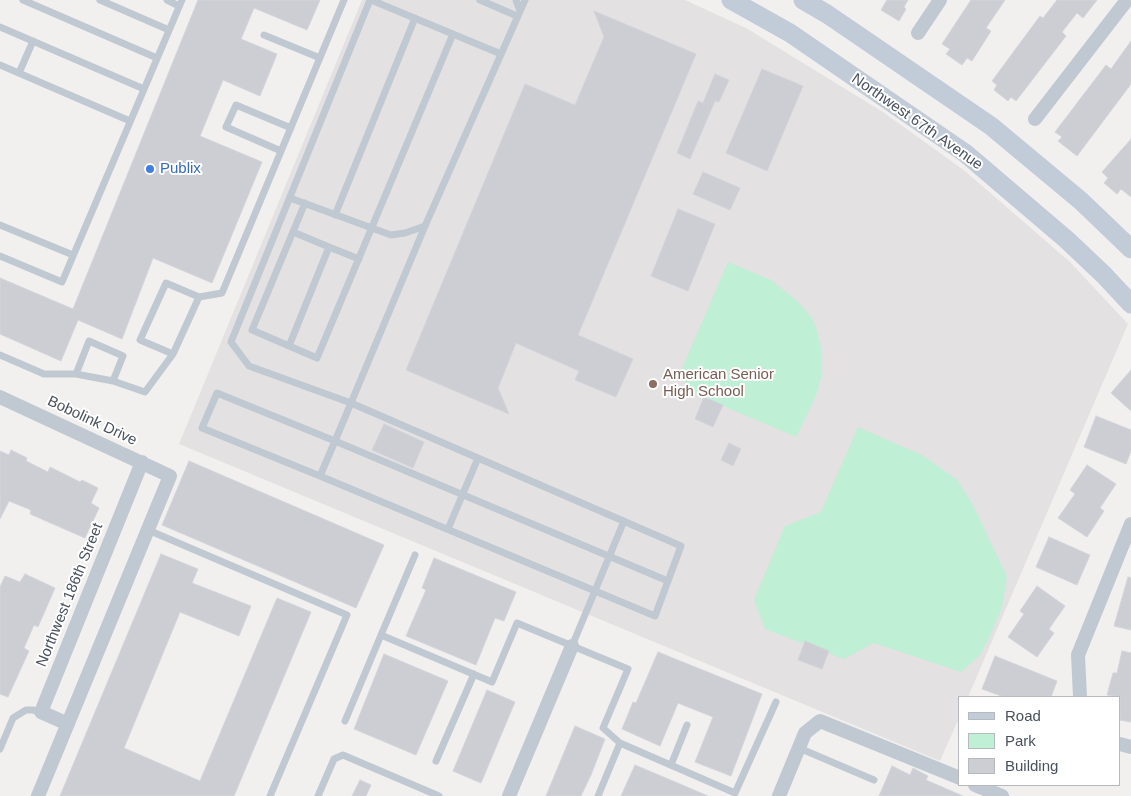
<!DOCTYPE html>
<html>
<head>
<meta charset="utf-8">
<style>
	body { margin:0 }
	#map { position:relative; width:1131px; height:796px; overflow:hidden; background:#f2f0ef; font-family:Arial,sans-serif }
	canvas { display:block }
	.legend { position:absolute; left:958px; top:696px; width:162px; height:90px; box-sizing:border-box; background:#fff; border:1px solid #b6b9be; margin:0; padding:6px 9px; list-style:none; font-size:15px; color:#48515d }
	.legend li { display:flex; align-items:center; gap:10px; height:25px }
	.legend b { width:25px; border:1px solid #b6b9be }
</style>
</head>
<body>
<div id="map">
<canvas width="1131" height="796"></canvas>
<ul class="legend">
<li><b style="height:6px;background:#c2cbd8"></b>Road</li>
<li><b style="height:14px;background:#bfefd4"></b>Park</li>
<li><b style="height:14px;background:#ccced4"></b>Building</li>
</ul>
</div>
<script>
const ctx = document.querySelector('canvas').getContext('2d');
ctx.lineJoin = 'round';
function fill(path, color) {
  ctx.fillStyle = color;
  ctx.fill(path, 'evenodd');
}
function poly(rows) {
  const path = new Path2D();
  for (const r of rows) {
    path.moveTo(r[0], r[1]);
    for (let i = 2; i < r.length; i += 2) path.lineTo(r[i], r[i + 1]);
  }
  return path;
}
function strokePath(path, color, width, dash) {
  ctx.strokeStyle = color;
  ctx.lineWidth = width;
  ctx.lineCap = dash ? 'butt' : 'round';
  ctx.setLineDash(dash || []);
  ctx.stroke(path);
}
function write(font, color, halo, rows, align = 'center') {
  ctx.font = font + ' Arial,sans-serif';
  ctx.lineWidth = 4;
  ctx.setLineDash([]);
  ctx.textBaseline = 'middle';
  ctx.strokeStyle = halo;
  ctx.fillStyle = color;
  for (const [text, x, y, turn = 0] of rows) {
    ctx.save();
    ctx.translate(x, y);
    ctx.rotate((+turn || 0) * Math.PI / 180);
    ctx.textAlign = isNaN(turn) ? turn : align;
    if (halo) ctx.strokeText(text, 0, 0);
    ctx.fillText(text, 0, 0);
    ctx.restore();
  }
}
const education = poly([
	[362,0,685,0,746,28,883,112,965,171,1070,262,1128,324,968,697,960,697,960,716,940,761,179,444]
]);
const green = poly([
	[728,262,771,280,797,301,812,318,817,330,821,348,821,378,815,398,796,437,688,391,681,371],
	[858,427,922,455,957,480,972,503,1007,577,1002,607,989,638,980,655,961,672,874,643,844,659,765,629,754,600,785,526,821,512]
]);
const building = poly([
	[198,0,320,0,307,30,254,8,241,39,277,54,260,96,223,80,200,136,262,162,212,283,153,258,122,339,78,320,61,361,0,334,0,278,73,309,198,0],
	[887,0,908,0,904,7,906,9,899,21,881,10,887,0],
	[971,0,1005,0,986,28,991,31,972,61,967,58,962,65,946,54,950,49,942,44,971,0],
	[1057,0,1097,0,1083,18,1077,13,1062,32,1066,36,1016,101,1011,97,1008,101,994,90,997,85,992,81,1040,16,1043,18,1057,0],
	[594,11,696,54,578,335,633,359,616,397,575,380,579,371,516,343,498,388,509,414,406,370,525,84,575,105,604,37,594,11],
	[1131,41,1131,84,1077,156,1058,141,1062,137,1055,132,1106,65,1111,69,1131,41],
	[762,69,803,86,767,171,726,153,762,69],
	[715,74,729,80,719,102,715,101,690,159,677,153,698,101,703,103,715,74],
	[1131,139,1131,197,1121,189,1117,194,1104,183,1108,178,1102,172,1131,139],
	[703,172,740,188,730,210,693,194,703,172],
	[678,209,715,224,688,291,651,276,678,209],
	[1131,370,1131,411,1111,393,1131,370],
	[704,397,723,405,713,427,695,419,704,397],
	[1096,416,1131,430,1131,451,1126,464,1084,447,1096,416],
	[384,424,424,442,413,468,372,450,384,424],
	[729,443,741,449,733,466,721,460,729,443],
	[11,450,27,458,26,461,48,472,50,467,80,482,82,480,98,488,91,503,99,508,85,538,30,514,31,510,9,501,0,519,0,451,9,455,11,450],
	[189,461,384,545,356,608,162,525,189,461],
	[1087,465,1116,484,1100,508,1104,511,1087,537,1058,518,1075,494,1070,490,1087,465],
	[1049,537,1090,555,1077,585,1036,567,1049,537],
	[161,554,198,569,192,583,251,606,239,636,180,612,124,748,200,781,277,598,311,612,234,796,60,796,161,554],
	[434,558,516,592,504,621,495,618,476,665,406,636,426,590,422,588,434,558],
	[25,574,55,588,38,627,34,625,24,648,29,651,8,697,0,694,0,587,5,576,20,582,25,574],
	[1128,577,1131,578,1131,630,1114,626,1128,577],
	[1037,586,1065,606,1049,629,1054,633,1037,657,1008,637,1024,614,1020,611,1037,586],
	[805,641,829,651,822,669,798,660,805,641],
	[1122,651,1131,653,1131,722,1120,720,1120,697,1107,695,1113,673,1117,673,1122,651],
	[658,652,762,694,731,776,695,762,713,717,678,703,660,746,622,729,633,702,636,703,658,652],
	[384,654,448,681,416,755,354,729,384,654],
	[995,656,1057,681,1051,697,1004,697,982,689,995,656],
	[487,690,515,702,481,783,453,771,487,690],
	[575,726,605,739,591,775,581,796,546,796,575,726],
	[635,765,680,784,708,796,621,796,635,765],
	[892,766,910,775,913,768,928,776,926,780,963,796,879,796,892,766],
	[360,780,371,785,366,796,352,796,360,780]
]);
const service = poly([
	[23,0,157,58],
	[100,0,169,30],
	[167,0,179,6],
	[370,0,231,342,249,366,351,403,681,546,668,581],
	[371,0,501,54],
	[480,0,517,16],
	[516,0,520,11],
	[0,27,144,89],
	[264,35,320,58],
	[0,65,130,121],
	[19,73,33,41],
	[281,151,226,127,236,105,291,128],
	[290,198,391,235,405,233,425,226],
	[305,203,252,330,317,358,453,34],
	[335,215,415,18],
	[0,225,73,255],
	[329,247,359,259],
	[0,256,62,282,182,0],
	[199,297,222,293,344,0],
	[289,346,329,247,293,232],
	[0,355,44,374,76,374,113,381,145,392,173,354,199,297,166,283,140,340,173,354],
	[76,374,89,341,123,356,113,381],
	[320,476,202,428,217,393,335,441,668,581,655,616,320,476,335,441,351,403,425,226,525,0],
	[448,529,478,458],
	[148,530,347,615,270,796],
	[415,555,381,635,492,682,517,623,628,669,603,728,620,743,735,793,776,702],
	[572,646,624,521],
	[345,721,381,635],
	[799,748,874,780],
	[0,749,13,718,26,710,33,710,41,712],
	[436,761,474,674],
	[671,765,687,725],
	[318,796,334,759,343,755,439,796],
	[598,796,620,743]
]);
const minor = poly([
	[918,33,940,0],
	[1035,119,1127,0],
	[0,397,170,476,38,796],
	[1080,697,1078,655,1131,524],
	[68,724,41,712,142,462],
	[1120,744,1131,747],
	[975,785,1002,796],
	[509,796,572,646],
	[779,796,805,733,820,721,960,778]
]);
const secondary = poly([
	[731,0,790,33,965,153,1067,240,1104,275,1131,304],
	[803,0,827,14,991,126,1081,201,1131,249]
]);
const markers = [
	[150,169,5,"#3f7fe0"],
	[653,384,5,"#8d6e63"]
];
const streetNames = [
	["Northwest 67th Avenue",917,122,35],
	["Bobolink Drive",92,421,25],
	["Northwest 186th Street",70,595,-68]
];
const shopNames = [
	["Publix",160,169]
];
const educationNames = [
	["American Senior",663,375],
	["High School",663,392]
];
fill(education, '#e3e1e1');
fill(green, '#bfefd4');
fill(building, '#ccced4');
strokePath(building, '#d3d5db', 1);
strokePath(service, '#c0c9d1', 7);
strokePath(minor, '#c0c9d1', 14);
strokePath(secondary, '#c2cbd8', 19);
for (const [x, y, r, color] of markers) {
  const dot = new Path2D();
  dot.arc(x, y, r, 0, 2 * Math.PI);
  ctx.fillStyle = color;
  ctx.fill(dot);
  strokePath(dot, '#fff', 2);
}
write('15px', '#48515d', '#fff', streetNames);
write('15px', '#366cbe', '#fff', shopNames, 'left');
write('15px', '#785e54', '#fff', educationNames, 'left');
</script>
</body>
</html>
